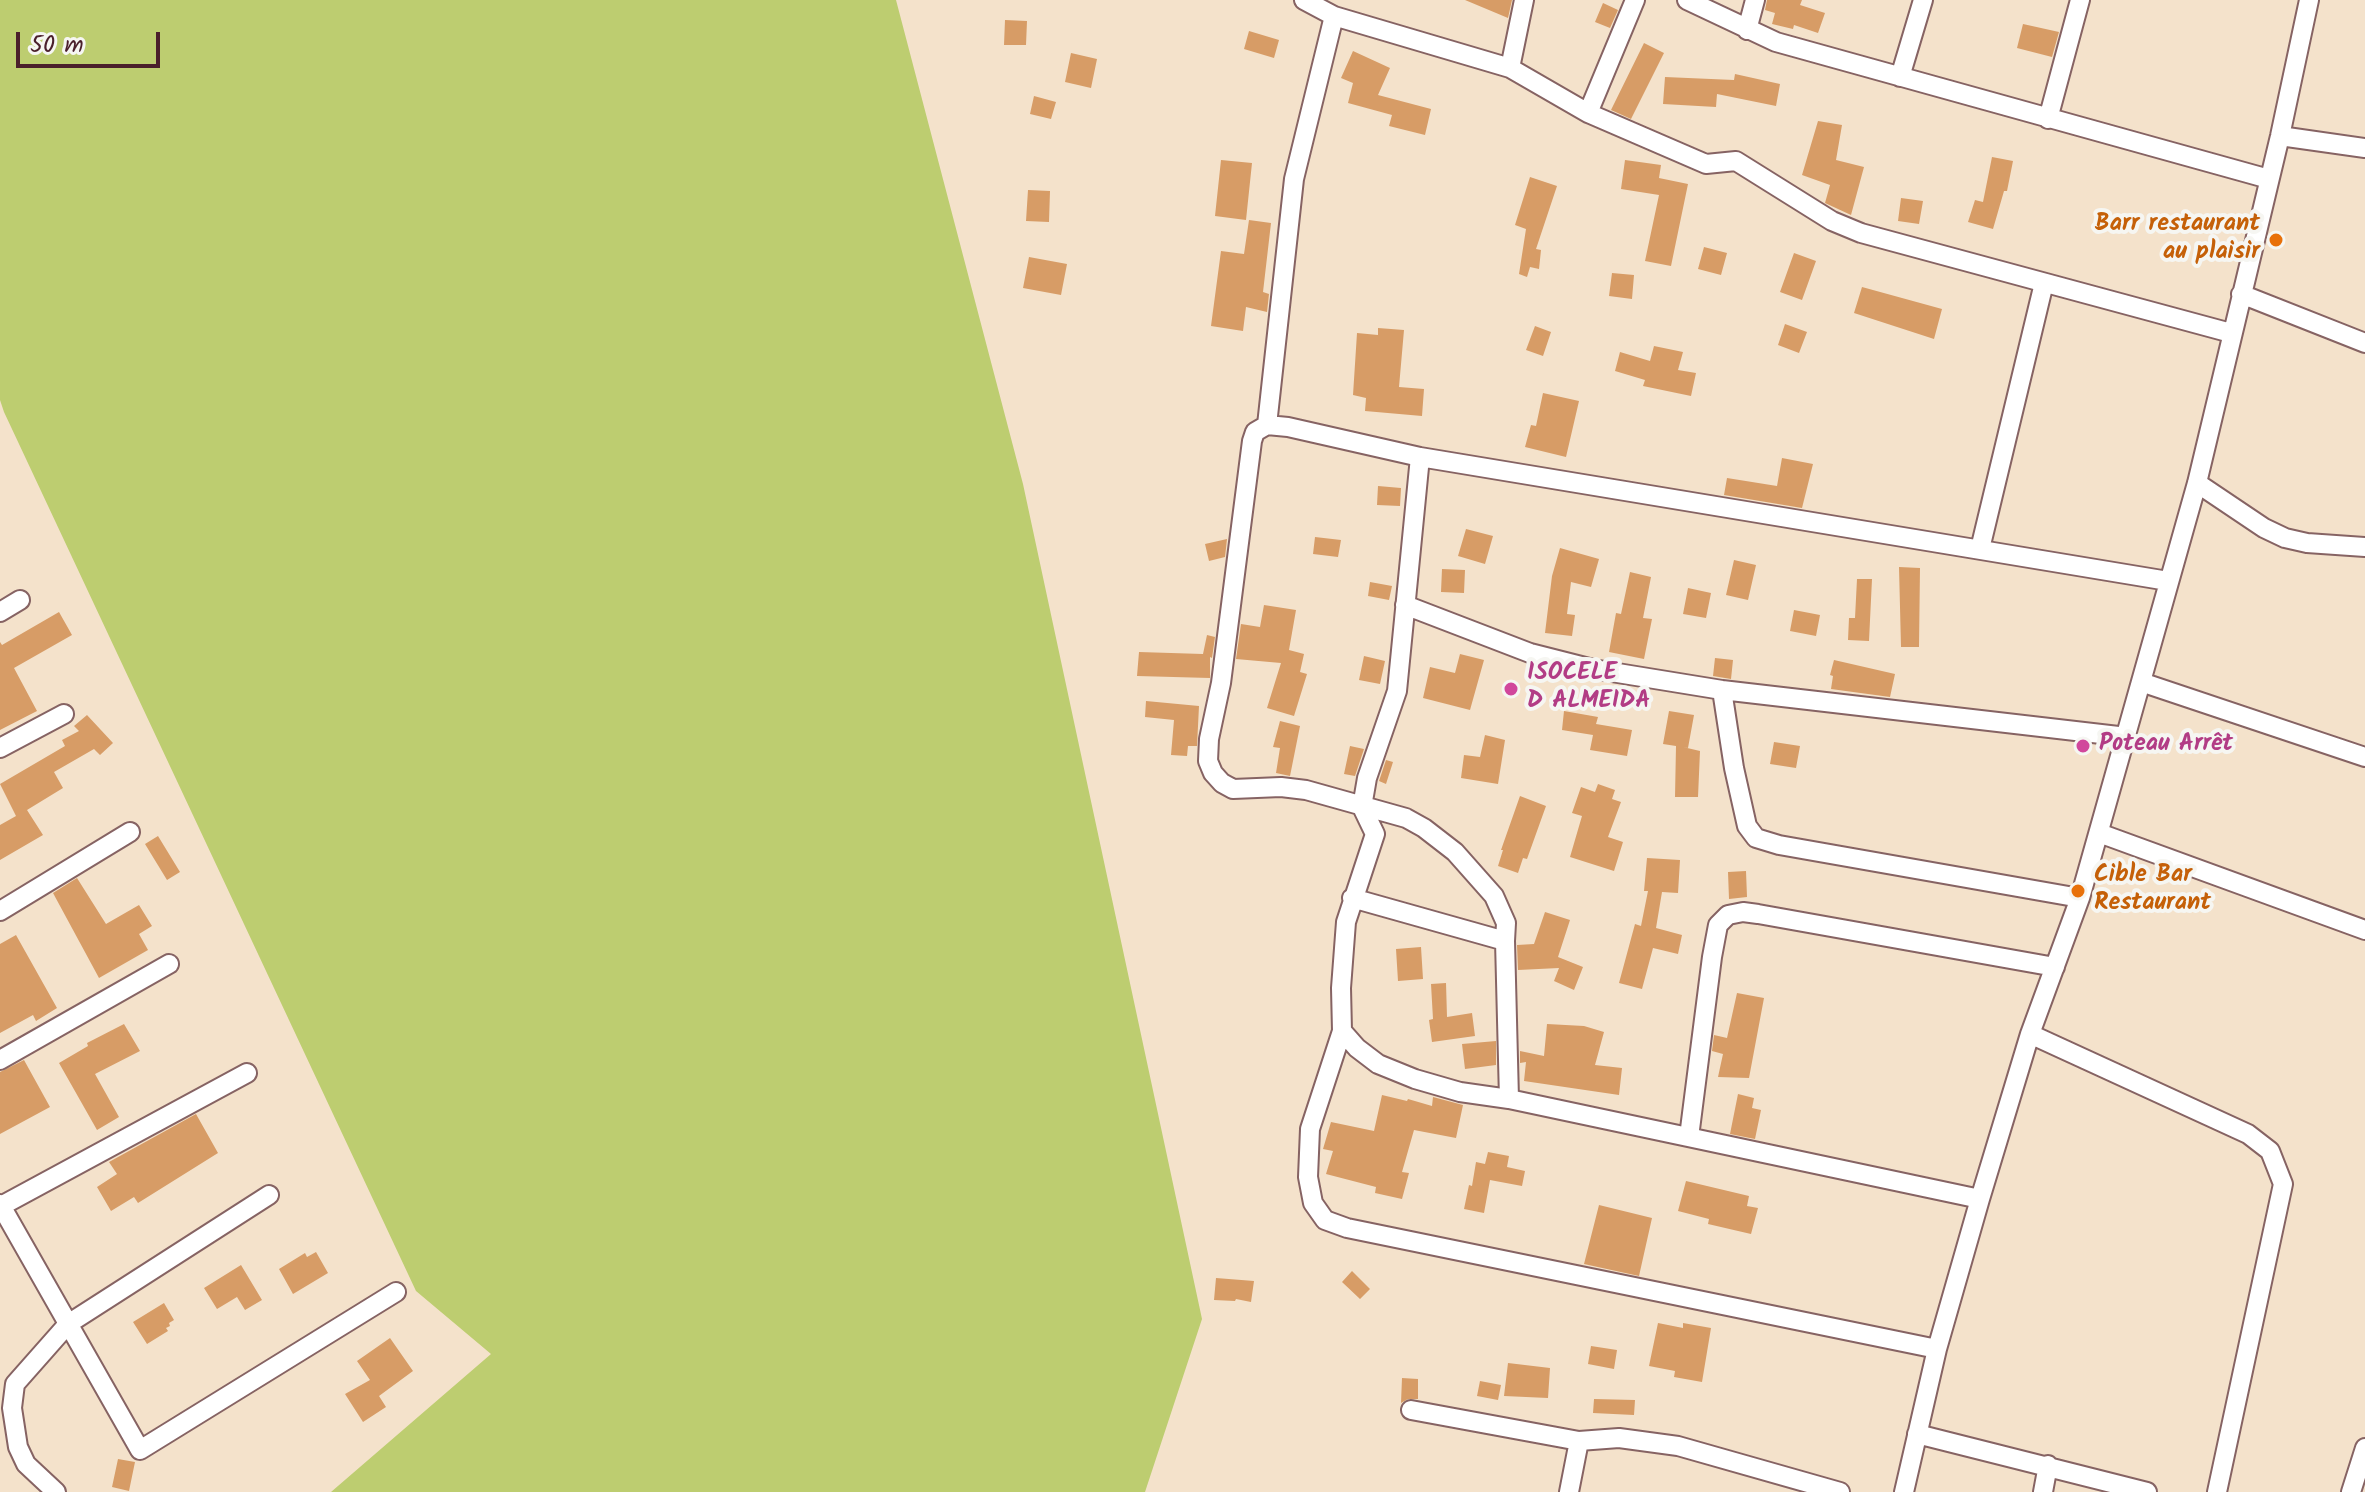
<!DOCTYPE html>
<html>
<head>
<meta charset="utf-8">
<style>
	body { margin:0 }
	#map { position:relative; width:2365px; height:1492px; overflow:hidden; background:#f4e2cb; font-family:Kalam,sans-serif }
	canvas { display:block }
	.scale { position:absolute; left:16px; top:32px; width:144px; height:36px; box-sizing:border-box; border:4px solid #4a1f2b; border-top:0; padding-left:10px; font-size:24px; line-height:28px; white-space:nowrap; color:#4a1f2b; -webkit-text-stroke:6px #f6f6f2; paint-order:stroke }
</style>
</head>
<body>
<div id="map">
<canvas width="2365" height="1492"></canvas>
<div class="scale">50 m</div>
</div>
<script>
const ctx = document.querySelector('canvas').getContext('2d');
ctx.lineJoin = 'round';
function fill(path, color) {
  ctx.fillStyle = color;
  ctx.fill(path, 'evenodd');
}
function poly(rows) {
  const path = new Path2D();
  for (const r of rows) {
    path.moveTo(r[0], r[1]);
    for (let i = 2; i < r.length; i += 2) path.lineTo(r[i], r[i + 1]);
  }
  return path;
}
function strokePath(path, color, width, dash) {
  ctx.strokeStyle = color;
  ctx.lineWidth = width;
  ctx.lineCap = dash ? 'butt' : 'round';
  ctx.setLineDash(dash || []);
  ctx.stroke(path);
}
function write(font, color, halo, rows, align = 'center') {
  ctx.font = font + ' Kalam,sans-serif';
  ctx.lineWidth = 8;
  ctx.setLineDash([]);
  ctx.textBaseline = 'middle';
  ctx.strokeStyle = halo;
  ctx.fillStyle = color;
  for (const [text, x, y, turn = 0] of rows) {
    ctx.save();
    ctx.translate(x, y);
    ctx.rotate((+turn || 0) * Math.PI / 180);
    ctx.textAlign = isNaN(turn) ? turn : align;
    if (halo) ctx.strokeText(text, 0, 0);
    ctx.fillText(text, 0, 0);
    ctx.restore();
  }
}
const green = poly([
	[0,0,896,0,1023,484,1202,1319,1145,1492,331,1492,491,1354,416,1291,4,412,0,400]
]);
const building = poly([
	[1465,0,1512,0,1508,18],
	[1767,0,1802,0,1800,5,1825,13,1818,33,1794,25,1793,29,1772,24,1775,13,1765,10],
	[1603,3,1618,10,1610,28,1595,22],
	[1005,20,1027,21,1026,45,1004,45],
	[2023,24,2059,32,2052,57,2017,48],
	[1249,31,1279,40,1274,58,1244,49],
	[1644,43,1664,53,1631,119,1611,110],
	[1353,51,1390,68,1378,95,1431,109,1425,135,1389,126,1392,115,1348,103,1353,83,1341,78],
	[1071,53,1097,59,1091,88,1065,82],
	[1735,74,1780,84,1776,106,1717,94,1716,107,1663,104,1665,77,1734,80],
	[1034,96,1056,102,1051,119,1030,114],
	[1818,121,1842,125,1836,160,1864,167,1851,215,1825,203,1830,185,1802,175],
	[1992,157,2013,161,2007,191,2004,191,1993,229,1968,222,1975,200,1983,202],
	[1221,160,1252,163,1246,220,1215,216],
	[1625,160,1661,165,1659,178,1688,184,1671,266,1645,261,1659,195,1621,189],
	[1530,177,1557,186,1536,249,1541,250,1539,269,1530,267,1527,277,1519,274,1526,229,1515,225],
	[1028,190,1050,191,1049,222,1026,221],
	[1901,198,1923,201,1919,224,1898,221],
	[1249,220,1271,223,1263,292,1269,294,1267,312,1246,307,1243,331,1211,326,1221,251,1244,254],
	[1704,247,1727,253,1721,275,1698,269],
	[1794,253,1816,261,1802,300,1780,292],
	[1029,257,1067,264,1061,295,1023,288],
	[1612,273,1634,275,1632,299,1609,296],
	[1862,287,1942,309,1934,339,1854,313],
	[1785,324,1807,332,1799,353,1778,345],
	[1535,326,1551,332,1543,356,1526,350],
	[1378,328,1404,330,1399,387,1424,389,1422,416,1365,411,1366,398,1353,395,1357,333,1378,335],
	[1654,346,1683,352,1678,370,1696,373,1691,396,1643,386,1645,380,1615,371,1620,352,1650,361],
	[1543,393,1579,401,1566,457,1525,447,1531,425,1536,426],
	[1782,458,1813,464,1802,508,1724,495,1727,478,1777,486],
	[1378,486,1401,488,1400,506,1377,505],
	[1466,529,1493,536,1485,564,1458,556],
	[1315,537,1341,540,1338,557,1313,554],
	[1227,539,1225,557,1209,561,1205,544],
	[1560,548,1599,559,1591,587,1571,582,1567,614,1575,615,1572,636,1545,633,1552,576],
	[1734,560,1756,565,1748,600,1726,595],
	[1899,567,1920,568,1919,647,1901,647],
	[1442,569,1465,570,1464,593,1441,592],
	[1630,572,1651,577,1643,618,1652,619,1644,659,1609,652,1616,613,1621,614],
	[1857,579,1872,579,1869,641,1848,640,1849,618,1855,618],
	[1370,582,1392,586,1389,600,1368,596],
	[1688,588,1711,593,1706,618,1683,614],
	[1264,605,1296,610,1289,650,1304,654,1300,672,1307,674,1294,716,1267,708,1281,663,1236,659,1241,624,1260,627],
	[1794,610,1820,615,1816,636,1790,631],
	[59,612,72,635,14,668,37,711,0,730,0,642,2,645],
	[1207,635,1215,637,1212,658,1210,657,1210,678,1137,676,1139,652,1203,654],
	[1460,654,1484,660,1470,710,1423,698,1430,667,1455,673],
	[1364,656,1385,661,1380,684,1359,680],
	[1715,658,1733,660,1731,679,1713,676],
	[1834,660,1895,674,1890,697,1831,689,1833,676,1830,675],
	[1146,701,1199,706,1197,746,1188,746,1187,756,1171,755,1174,720,1145,717],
	[1564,711,1598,717,1596,724,1632,730,1627,756,1590,750,1593,735,1562,730],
	[1669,711,1694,715,1688,748,1683,747,1700,751,1698,797,1675,797,1676,746,1663,744],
	[87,715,113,743,100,755,94,749,54,772,63,788,27,810,43,835,0,860,0,825,16,816,0,784,65,746,62,740,79,731,74,726],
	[1280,721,1300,726,1290,776,1276,773,1280,748,1273,747],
	[1485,735,1505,740,1498,784,1461,778,1464,755,1480,757],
	[1774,742,1800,746,1796,768,1770,764],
	[1350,746,1364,749,1355,776,1344,774],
	[1386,760,1393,762,1386,784,1379,781],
	[1598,784,1615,790,1612,799,1621,802,1608,837,1623,842,1614,871,1570,857,1582,816,1572,813,1581,787,1595,792],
	[1520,796,1546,806,1527,859,1523,858,1518,873,1498,866,1503,850,1501,850],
	[158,836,180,872,167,880,145,844],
	[1647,858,1680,860,1678,893,1662,892,1656,928,1682,935,1678,954,1653,948,1642,989,1619,983,1635,924,1641,926,1648,891,1644,891],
	[1746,871,1747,897,1729,899,1728,872],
	[77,878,106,924,139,905,152,926,139,934,148,950,99,978,53,893],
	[1545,912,1570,920,1558,957,1583,967,1574,990,1554,981,1559,968,1518,970,1517,945,1534,944],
	[16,935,57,1008,36,1021,33,1015,0,1033,0,944],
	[1421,947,1423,979,1398,981,1396,949],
	[1446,983,1447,1017,1472,1013,1475,1036,1432,1042,1429,1020,1433,1019,1431,984],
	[1737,993,1764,998,1749,1078,1718,1077,1723,1054,1712,1051,1714,1035,1727,1038],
	[124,1024,140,1051,95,1074,119,1117,97,1130,59,1063,88,1046,87,1043],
	[1547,1024,1584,1026,1604,1032,1595,1065,1622,1068,1619,1095,1524,1081,1526,1062,1520,1063,1520,1051,1544,1056],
	[1496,1041,1496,1065,1465,1069,1462,1044],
	[24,1060,50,1107,0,1134,0,1072],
	[1738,1094,1754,1098,1752,1108,1761,1110,1755,1139,1730,1134],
	[1382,1095,1407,1101,1408,1099,1432,1106,1433,1097,1463,1105,1456,1138,1414,1130,1402,1172,1409,1173,1402,1199,1375,1193,1376,1187,1326,1174,1333,1151,1323,1149,1331,1122,1374,1131],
	[196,1114,218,1153,138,1203,134,1197,111,1211,97,1187,117,1174,109,1162],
	[1488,1152,1509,1156,1507,1167,1525,1171,1522,1186,1490,1180,1484,1213,1464,1209,1469,1185,1472,1186,1476,1162,1485,1164],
	[1686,1181,1749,1196,1747,1206,1758,1208,1751,1234,1708,1224,1709,1219,1678,1211],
	[1599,1205,1652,1218,1639,1276,1584,1264],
	[316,1252,328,1273,293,1294,279,1269,305,1253,307,1257],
	[241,1265,262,1300,245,1310,237,1297,217,1309,204,1288],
	[1352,1271,1370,1289,1360,1299,1342,1282],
	[1216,1278,1254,1281,1251,1302,1236,1299,1235,1301,1214,1300],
	[164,1303,174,1320,169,1323,170,1326,166,1328,168,1331,147,1344,133,1322],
	[1658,1323,1683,1328,1683,1323,1711,1328,1702,1382,1674,1377,1675,1371,1649,1366],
	[390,1338,413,1371,379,1396,386,1407,363,1422,345,1394,370,1380,357,1361],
	[1591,1346,1617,1350,1614,1369,1588,1364],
	[1508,1363,1550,1368,1548,1398,1504,1396],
	[1402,1378,1418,1379,1418,1399,1408,1399,1401,1403],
	[1480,1381,1501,1385,1498,1400,1477,1396],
	[1594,1399,1635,1400,1634,1415,1593,1413],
	[118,1459,135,1462,129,1491,112,1487]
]);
const minor = poly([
	[1304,0,1334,16,1510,68,1588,113,1706,164,1736,161,1832,221,1861,233,2231,333],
	[1687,0,1776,42,2269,179],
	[1747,30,1755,0],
	[1510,68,1524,0],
	[1900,77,1923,0],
	[1588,113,1635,0],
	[2048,119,2080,0],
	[2280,136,2365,148],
	[2241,294,2365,343],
	[1267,425,1294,179,1334,16],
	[1420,457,1397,691,1367,778,1362,807,1375,834,1346,922,1341,988,1342,1031,1357,1048,1378,1064,1415,1079,1460,1092,1509,1099,1980,1199],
	[2197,483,2264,528,2285,538,2307,543,2365,547],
	[1980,549,2044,283],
	[1405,605,1530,653,1593,669,1722,690,2127,737],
	[0,612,20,600],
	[2141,682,2365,757],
	[1722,690,1734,768,1747,826,1756,838,1779,845,2080,898],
	[0,748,64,714],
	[2099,833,2365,930],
	[1352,898,1505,941,1509,1099],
	[0,911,130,832],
	[1505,941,1506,923,1494,896,1455,852,1424,828,1406,818,1306,790,1281,787,1233,789,1222,783,1213,773,1208,761,1209,739,1221,683,1252,441,1255,432,1267,425,1288,427,1420,457,2168,581],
	[1342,1031,1310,1129,1308,1177,1313,1203,1325,1220,1347,1228,1937,1349],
	[2030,1034,2248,1134,2270,1151,2283,1184,2217,1492],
	[0,1060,169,964],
	[1689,1137,1712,957,1718,925,1728,915,1743,912,1758,914,2055,967],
	[0,1204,140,1450,396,1292],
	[1,1206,247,1073],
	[1411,1410,1579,1441,1619,1438,1678,1446,1840,1492],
	[1917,1434,2147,1492],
	[56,1492,26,1464,18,1447,12,1408,15,1384,68,1324,269,1195],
	[1569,1492,1579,1441],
	[1904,1492,1937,1349,1980,1199,2030,1034,2080,898,2197,483,2280,136,2309,0],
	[2043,1492,2048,1465],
	[2351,1492,2365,1448]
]);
const markers = [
	[2276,240,8,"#e8710a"],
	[1511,689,8,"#d1479c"],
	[2083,746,8,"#d1479c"],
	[2078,891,8,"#e8710a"]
];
const foodNames = [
	["Barr restaurant",2260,226],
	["au plaisir",2260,254],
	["Cible Bar",2094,877,"left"],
	["Restaurant",2094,905,"left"]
];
const hotelNames = [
	["ISOCELE",1527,675],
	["D ALMEIDA",1527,703],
	["Poteau Arrêt",2099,746]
];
fill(green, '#bdcd70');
fill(building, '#d79c66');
strokePath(minor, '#866363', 22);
strokePath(minor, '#fff', 18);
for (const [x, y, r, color] of markers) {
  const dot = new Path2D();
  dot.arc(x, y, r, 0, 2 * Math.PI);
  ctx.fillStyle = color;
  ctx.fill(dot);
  strokePath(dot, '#f6f6f2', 3);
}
write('bold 24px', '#c56008', '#f6f6f2', foodNames, 'right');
write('bold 24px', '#b23c85', '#f6f6f2', hotelNames, 'left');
</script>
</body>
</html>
